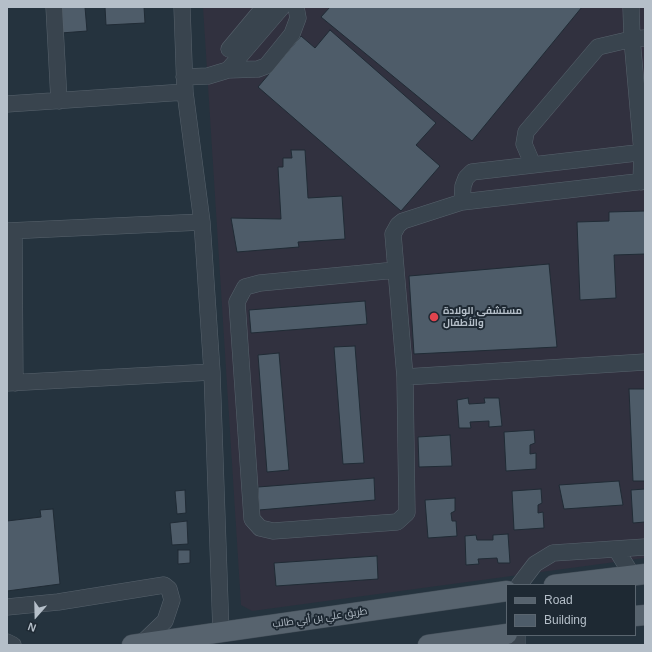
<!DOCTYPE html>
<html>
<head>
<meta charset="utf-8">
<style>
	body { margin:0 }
	#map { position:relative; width:652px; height:652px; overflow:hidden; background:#25333e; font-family:Helvetica,sans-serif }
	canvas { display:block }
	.frame { position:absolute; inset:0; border:8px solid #b5bfc9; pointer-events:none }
	.legend { position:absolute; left:506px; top:584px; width:130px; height:52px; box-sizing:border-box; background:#1e2933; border:1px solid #5a656f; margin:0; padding:5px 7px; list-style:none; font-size:12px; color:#b5bfc9 }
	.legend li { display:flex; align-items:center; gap:8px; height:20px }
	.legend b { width:20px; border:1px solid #5a656f }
	.north { position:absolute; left:16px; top:596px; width:40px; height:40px; -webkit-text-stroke:3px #1e2933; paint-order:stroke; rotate:200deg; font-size:11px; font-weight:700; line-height:16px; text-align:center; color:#b5bfc9 }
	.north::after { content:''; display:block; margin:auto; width:14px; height:18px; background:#b5bfc9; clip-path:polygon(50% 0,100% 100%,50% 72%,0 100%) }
</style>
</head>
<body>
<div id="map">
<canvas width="652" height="652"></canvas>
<div class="frame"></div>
<ul class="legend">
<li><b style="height:5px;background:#57636e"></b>Road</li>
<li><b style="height:11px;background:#4e5c69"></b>Building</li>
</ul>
<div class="north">N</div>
</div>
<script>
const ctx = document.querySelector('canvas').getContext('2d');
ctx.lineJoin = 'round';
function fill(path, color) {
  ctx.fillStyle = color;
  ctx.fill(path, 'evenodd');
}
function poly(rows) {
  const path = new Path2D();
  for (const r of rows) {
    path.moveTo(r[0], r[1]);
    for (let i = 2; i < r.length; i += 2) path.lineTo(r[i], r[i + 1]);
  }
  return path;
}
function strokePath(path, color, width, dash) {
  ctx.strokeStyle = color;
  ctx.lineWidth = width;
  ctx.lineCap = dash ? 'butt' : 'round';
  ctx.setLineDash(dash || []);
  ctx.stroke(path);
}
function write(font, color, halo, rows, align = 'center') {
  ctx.font = font + ' Helvetica,Cairo,sans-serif';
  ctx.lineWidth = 4;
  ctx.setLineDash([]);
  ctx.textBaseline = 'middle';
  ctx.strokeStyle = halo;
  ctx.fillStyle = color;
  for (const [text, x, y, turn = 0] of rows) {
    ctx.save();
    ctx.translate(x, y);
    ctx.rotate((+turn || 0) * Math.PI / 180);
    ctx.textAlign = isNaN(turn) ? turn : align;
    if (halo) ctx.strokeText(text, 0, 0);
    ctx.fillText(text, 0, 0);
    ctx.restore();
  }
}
const medical = poly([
	[203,7,645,7,645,558,252,611,241,605]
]);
const building = poly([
	[59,7,85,7,87,31,61,33,59,7],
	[105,7,144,7,145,23,106,25,105,7],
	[330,7,582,7,472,141,321,17,330,7],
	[330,30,436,123,416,145,440,166,401,211,258,87,301,36,315,48,330,30],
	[291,150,305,150,308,198,342,196,345,239,298,242,299,247,237,252,231,218,281,219,278,167,283,167,283,158,292,158,291,150],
	[645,211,645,254,614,255,616,298,580,300,577,222,609,221,609,212,645,211],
	[549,264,557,347,414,354,409,276,549,264],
	[365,301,367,324,251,333,249,310,365,301],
	[355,346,364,463,343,464,334,347,355,346],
	[279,353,289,470,267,472,258,355,279,353],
	[629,389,645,389,645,481,633,481,629,389],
	[468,398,469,404,485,403,484,398,499,398,502,426,489,427,489,421,470,422,471,428,459,428,457,400,468,398],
	[534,430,535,443,530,445,530,454,536,453,536,469,506,471,504,432,534,430],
	[450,435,452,466,419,467,418,437,450,435],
	[374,478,375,500,259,510,258,487,374,478],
	[619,481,623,505,564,509,559,485,619,481],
	[541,489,542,503,538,505,538,513,543,512,544,528,514,530,512,491,541,489],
	[645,489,645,522,633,523,631,490,645,489],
	[185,490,186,513,177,514,175,491,185,490],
	[455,498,455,511,451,513,452,521,456,521,457,536,428,538,425,500,455,498],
	[53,509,60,584,7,591,7,521,41,517,40,510,53,509],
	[187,521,188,544,172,545,170,523,187,521],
	[508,534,510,563,498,563,497,558,478,559,479,564,466,565,465,536,476,535,477,540,493,540,493,535,508,534],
	[178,550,190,550,190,563,178,564,178,550],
	[377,556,378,579,276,586,274,563,377,556]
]);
const minor = poly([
	[54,7,59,101],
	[182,7,185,92,202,222,212,372,221,633],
	[631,7,632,39,642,152,641,182],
	[229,49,264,7],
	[228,70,258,69,266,66,292,34,298,18,296,7],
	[184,77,208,76,228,70,282,7],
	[7,104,185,92],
	[645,152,472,172,466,178,463,186,462,202,645,181],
	[533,165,524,144,526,132,598,47,632,39,645,38],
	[7,231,202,222],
	[14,231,15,383],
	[396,270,260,283,245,287,237,302,252,519,260,528,273,531,397,522,407,513,405,377,645,362],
	[405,377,393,234,398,225,403,221,462,202],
	[7,383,212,372],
	[616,549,632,575],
	[519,585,535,564,553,553,645,547],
	[7,607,58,602,164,585,169,589,172,600,165,621,142,643],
	[517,635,517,645],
	[7,642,13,645]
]);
const major = poly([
	[554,585,645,574],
	[635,616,645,615],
	[132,645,507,591],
	[428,645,507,634]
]);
const markers = [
	[434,317,5,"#e0444e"]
];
const poiNames = [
	["مستشفى الولادة",443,311],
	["والأطفال",443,323]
];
const streetNames = [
	["طريق علي بن أبي طالب",320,618,-8]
];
fill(medical, '#31313f');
fill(building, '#4e5c69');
strokePath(building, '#202b35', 1);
strokePath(minor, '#57626c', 17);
strokePath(major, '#45505a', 21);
strokePath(minor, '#39444e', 16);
strokePath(major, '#57636e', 20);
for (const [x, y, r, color] of markers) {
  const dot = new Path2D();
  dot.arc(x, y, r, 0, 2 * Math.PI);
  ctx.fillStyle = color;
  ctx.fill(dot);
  strokePath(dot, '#1e2933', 1.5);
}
write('bold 10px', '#b5bfc9', '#1e2933', poiNames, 'left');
write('10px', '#b5bfc9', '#1e2933', streetNames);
</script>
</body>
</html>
